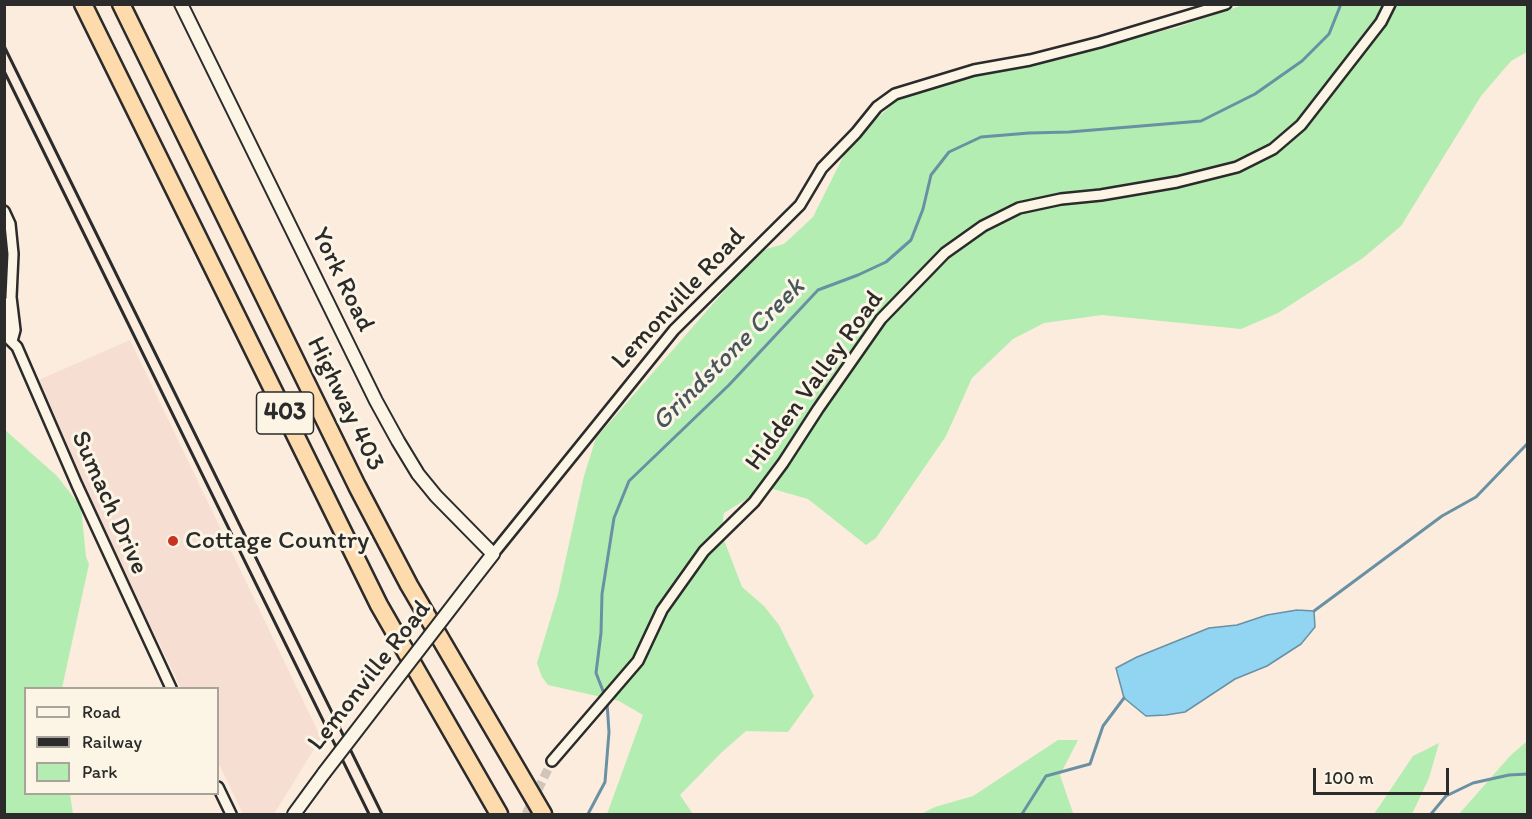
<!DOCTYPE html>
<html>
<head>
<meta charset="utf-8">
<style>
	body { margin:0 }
	#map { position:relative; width:1532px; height:819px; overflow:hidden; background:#fbecde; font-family:Itim,sans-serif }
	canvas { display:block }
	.frame { position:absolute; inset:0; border:6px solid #2b2b2b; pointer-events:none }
	.legend { position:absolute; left:24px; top:687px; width:195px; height:108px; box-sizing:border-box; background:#fcf5e5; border:2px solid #a8a49b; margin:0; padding:8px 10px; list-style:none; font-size:18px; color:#2b2b2b }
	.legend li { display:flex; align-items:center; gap:12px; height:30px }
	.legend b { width:30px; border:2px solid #a8a49b }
	.scale { position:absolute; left:1313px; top:768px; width:136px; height:27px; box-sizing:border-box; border:3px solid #2b2b2b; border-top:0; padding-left:8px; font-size:18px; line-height:21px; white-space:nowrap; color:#2b2b2b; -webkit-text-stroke:4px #fcf5e5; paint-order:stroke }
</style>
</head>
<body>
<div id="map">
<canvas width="1532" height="819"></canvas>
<div class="frame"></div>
<ul class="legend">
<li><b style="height:8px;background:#fcf5e5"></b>Road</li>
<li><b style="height:8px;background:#2b2b2b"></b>Railway</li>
<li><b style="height:16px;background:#b3edb1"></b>Park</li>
</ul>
<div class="scale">100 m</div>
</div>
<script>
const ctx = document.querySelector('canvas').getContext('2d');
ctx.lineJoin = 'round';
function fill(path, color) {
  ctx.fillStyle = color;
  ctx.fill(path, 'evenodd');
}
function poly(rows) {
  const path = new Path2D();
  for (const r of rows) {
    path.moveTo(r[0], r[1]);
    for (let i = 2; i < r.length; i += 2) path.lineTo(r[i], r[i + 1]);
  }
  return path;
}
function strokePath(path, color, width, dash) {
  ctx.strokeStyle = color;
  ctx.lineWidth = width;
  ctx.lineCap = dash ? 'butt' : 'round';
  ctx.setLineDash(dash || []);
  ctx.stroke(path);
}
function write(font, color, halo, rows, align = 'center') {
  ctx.font = font + ' Itim,sans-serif';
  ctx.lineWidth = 6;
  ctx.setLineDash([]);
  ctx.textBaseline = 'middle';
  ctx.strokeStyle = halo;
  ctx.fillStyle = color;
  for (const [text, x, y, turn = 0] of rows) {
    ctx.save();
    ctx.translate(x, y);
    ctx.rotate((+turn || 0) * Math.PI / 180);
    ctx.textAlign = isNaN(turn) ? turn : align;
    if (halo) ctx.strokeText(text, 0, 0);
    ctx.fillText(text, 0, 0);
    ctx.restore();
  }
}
const built = poly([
	[130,340,321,738,274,814,243,814,218,762,218,688,181,688,32,383]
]);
const green = poly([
	[1243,5,1527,5,1527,52,1511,61,1481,96,1401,226,1363,258,1278,313,1241,329,1102,315,1044,323,1013,339,972,378,946,436,876,538,866,545,808,499,766,487,724,513,721,532,742,587,764,606,779,625,814,696,788,732,746,731,722,752,680,795,693,814,607,814,643,715,619,701,548,685,542,677,537,663,558,594,584,476,596,438,759,251,784,244,813,217,849,145,903,94,947,76,1051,57,1175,28],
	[5,430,57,476,81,507,86,557,89,564,62,688,26,688,26,794,70,794,73,814,5,814],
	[1058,740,1078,740,1060,775,1073,813,1071,814,921,814,935,807,973,796],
	[1526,742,1527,814,1459,814,1510,756],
	[1439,743,1429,778,1412,814,1374,814,1413,756]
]);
const water = poly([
	[1297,610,1314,611,1315,627,1301,644,1267,666,1235,679,1185,712,1166,715,1146,716,1124,698,1116,668,1137,657,1209,628,1237,625,1267,615,1297,610]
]);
const stream = poly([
	[1314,611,1442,516,1476,497,1528,443],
	[605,696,596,673,601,633,602,594,614,518,629,481,729,385,818,290,858,275,886,262,911,240,923,209,931,175,949,152,981,137,1029,133,1069,132,1201,121,1255,94,1302,61,1329,34,1341,4],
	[588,814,605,782,609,732,607,703],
	[1022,814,1046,776,1090,764,1103,726,1124,698],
	[1431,814,1446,796,1473,783,1509,775,1528,774]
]);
const streetTunnel = poly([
	[526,814,552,761]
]);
const street = poly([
	[4,211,10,224,13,254,11,297,15,330,12,341],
	[4,334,17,347,77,485,171,688],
	[7,338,7,307,9,302],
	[493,554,674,330,800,205,822,168,856,133,877,107,895,94,974,70,1030,60,1100,42,1226,4],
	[552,761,638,661,662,610,704,551,754,502,783,463,818,409,881,319,945,253,983,226,1019,208,1061,199,1101,195,1177,182,1237,167,1273,149,1301,125,1381,22,1390,4],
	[218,787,231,814]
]);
const secondary = poly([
	[181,4,376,401,398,441,418,474,436,496,493,554,468,586],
	[294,814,324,773]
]);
const highway = poly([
	[83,4,379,605,499,814],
	[121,4,357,486,409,585,543,814]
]);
const rail = poly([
	[4,46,382,814],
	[4,71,369,814]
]);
const secondaryBridge = poly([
	[324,773,468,586]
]);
const markers = [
	[173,541,6,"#c8321e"]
];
const shields = [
	[285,413,57]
];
const shieldNames = [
	["403",285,413]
];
const streetNames = [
	["York Road",342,280,64],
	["Lemonville Road",679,299,-47],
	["Hidden Valley Road",815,381,-54],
	["Highway 403",345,404,64],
	["Sumach Drive",109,503,66],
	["Lemonville Road",370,676,-52]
];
const poiNames = [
	["Cottage Country",185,541]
];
const waterNames = [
	["Grindstone Creek",729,355,-45]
];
fill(built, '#f6ded2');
fill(green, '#b3edb1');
fill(water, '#92d5f3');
strokePath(water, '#6991a3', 1.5);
strokePath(stream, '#6991a3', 3);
strokePath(streetTunnel, '#d1c5ba', 9, [9, 4.5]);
strokePath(street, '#2b2b2b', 14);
strokePath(secondary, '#2b2b2b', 16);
strokePath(highway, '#2b2b2b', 21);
strokePath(street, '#fcf5e5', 9);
strokePath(secondary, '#fcf5e5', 12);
strokePath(highway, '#fedbac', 16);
strokePath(rail, '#2b2b2b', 3);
strokePath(secondaryBridge, '#2b2b2b', 16, []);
strokePath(secondaryBridge, '#fcf5e5', 12);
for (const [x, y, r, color] of markers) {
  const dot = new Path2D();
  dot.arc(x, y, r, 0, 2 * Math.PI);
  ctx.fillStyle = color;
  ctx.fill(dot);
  strokePath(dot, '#fcf5e5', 2);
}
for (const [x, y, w] of shields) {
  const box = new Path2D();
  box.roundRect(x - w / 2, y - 21, w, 42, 4.5);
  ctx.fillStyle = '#fcf5e5';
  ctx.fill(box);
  strokePath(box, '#2b2b2b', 1.5);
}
write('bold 24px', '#2b2b2b', null, shieldNames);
write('26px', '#2b2b2b', '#fcf5e5', streetNames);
write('26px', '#2b2b2b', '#fcf5e5', poiNames, 'left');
write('italic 27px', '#45565d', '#fcf5e5', waterNames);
</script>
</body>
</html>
